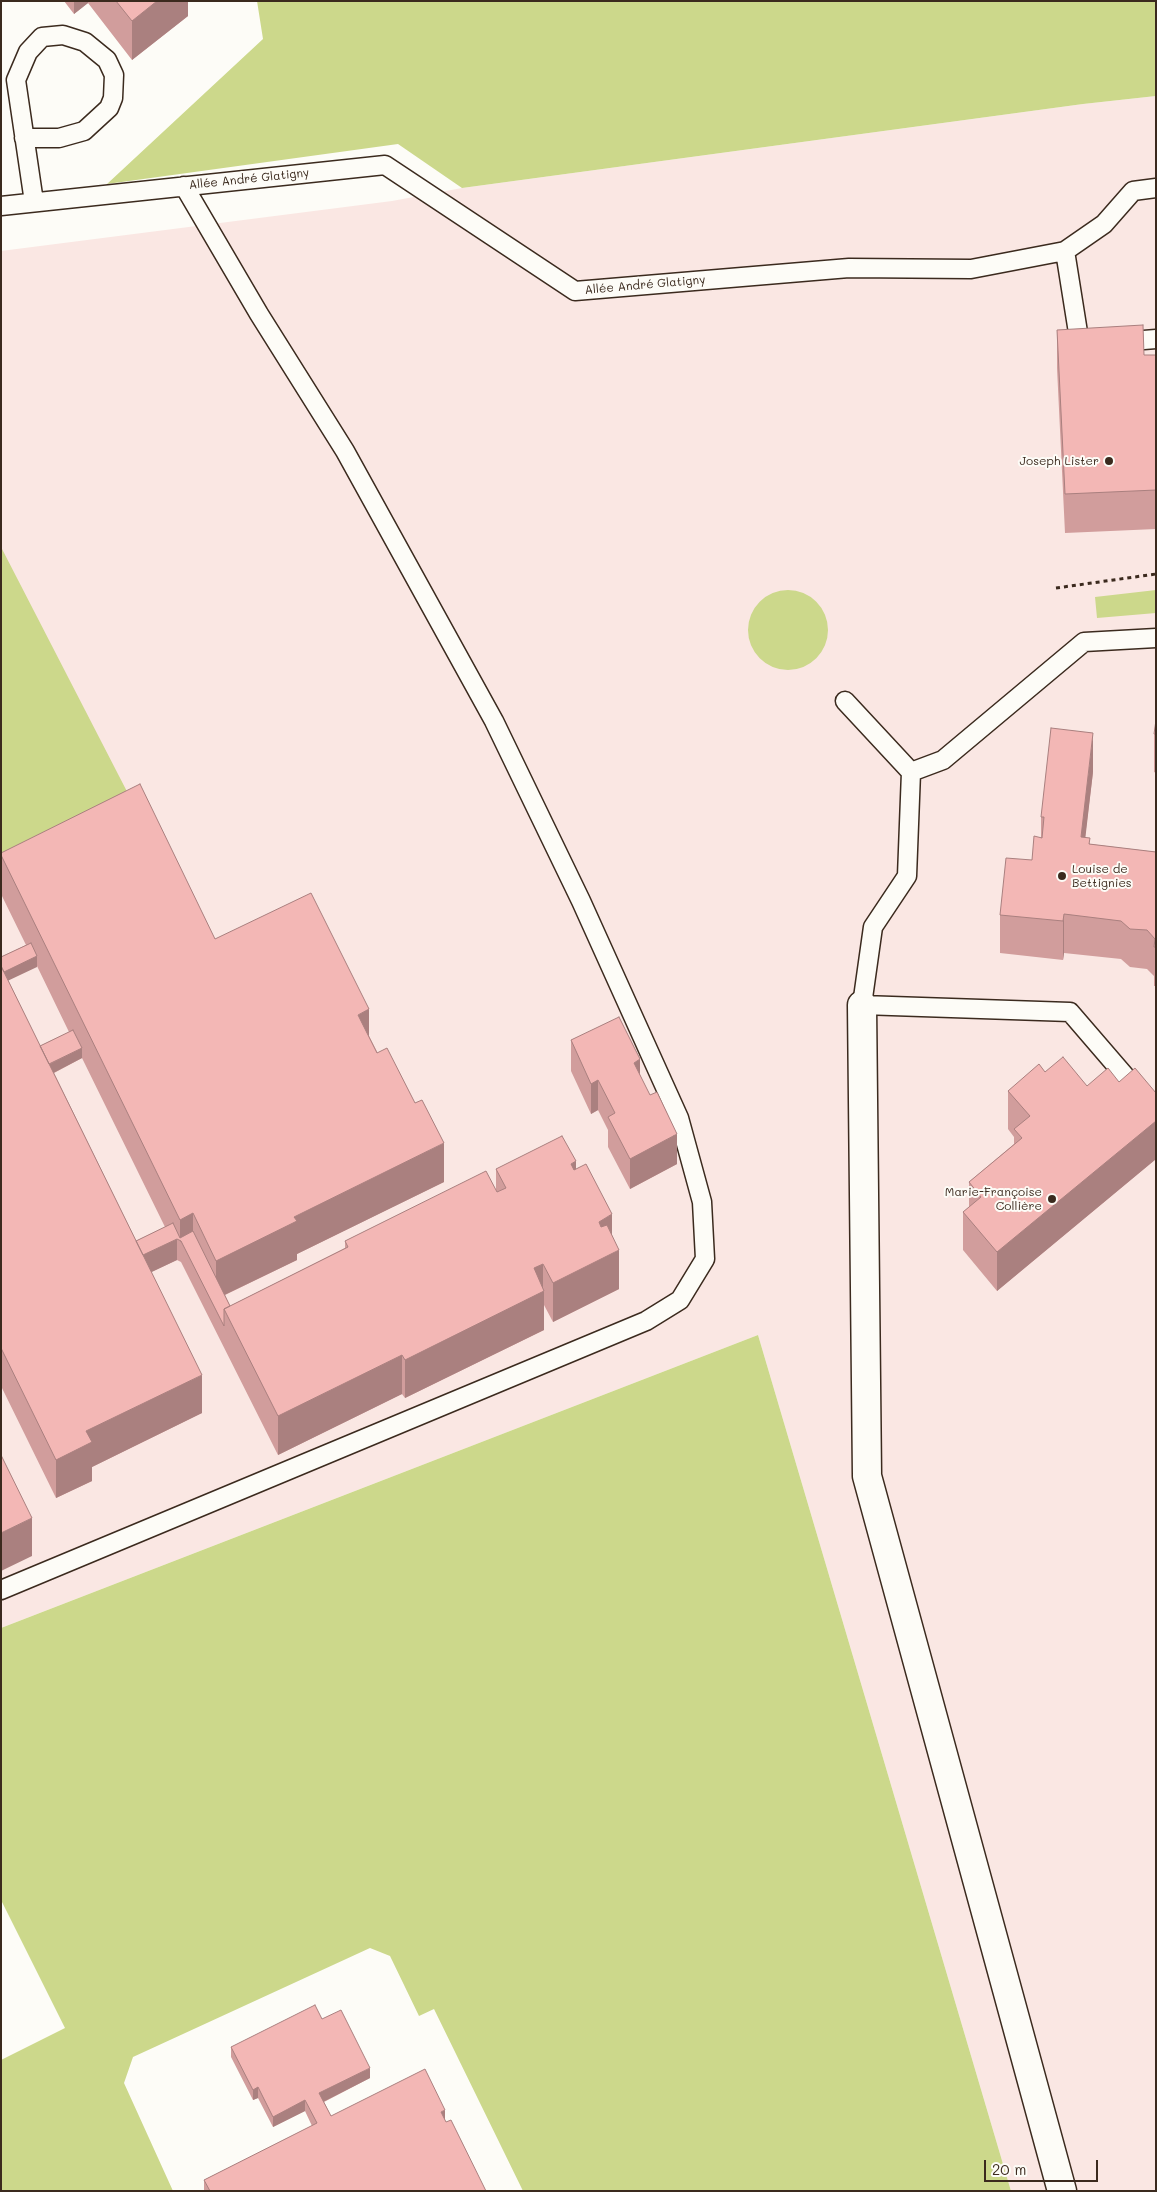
<!DOCTYPE html>
<html>
<head>
<meta charset="utf-8">
<style>
	body { margin:0 }
	#map { position:relative; width:1157px; height:2192px; overflow:hidden; background:#fdfcf7; font-family:Mali,sans-serif }
	canvas { display:block }
	.frame { position:absolute; inset:0; border:2px solid #3b2a1e; pointer-events:none }
	.scale { position:absolute; left:984px; top:2160px; width:114px; height:22px; box-sizing:border-box; border:2px solid #3b2a1e; border-top:0; padding-left:6px; font-size:15px; line-height:18px; white-space:nowrap; color:#3b2a1e; -webkit-text-stroke:4px #fdfcf7; paint-order:stroke }
</style>
</head>
<body>
<div id="map">
<canvas width="1157" height="2192"></canvas>
<div class="frame"></div>
<div class="scale">20 m</div>
</div>
<script>
const ctx = document.querySelector('canvas').getContext('2d');
ctx.lineJoin = 'round';
function fill(path, color) {
  ctx.fillStyle = color;
  ctx.fill(path, 'evenodd');
}
function poly(rows) {
  const path = new Path2D();
  for (const r of rows) {
    if (r.length === 3) {
      path.moveTo(r[0] + r[2], r[1]);
      path.arc(r[0], r[1], r[2], 0, 2 * Math.PI);
      continue;
    }
    path.moveTo(r[0], r[1]);
    for (let i = 2; i < r.length; i += 2) path.lineTo(r[i], r[i + 1]);
  }
  return path;
}
function strokePath(path, color, width, dash) {
  ctx.strokeStyle = color;
  ctx.lineWidth = width;
  ctx.lineCap = dash ? 'butt' : 'round';
  ctx.setLineDash(dash || []);
  ctx.stroke(path);
}
function write(font, color, halo, rows, align = 'center') {
  ctx.font = font + ' Mali,sans-serif';
  ctx.lineWidth = 4;
  ctx.setLineDash([]);
  ctx.textBaseline = 'middle';
  ctx.strokeStyle = halo;
  ctx.fillStyle = color;
  for (const [text, x, y, turn = 0] of rows) {
    ctx.save();
    ctx.translate(x, y);
    ctx.rotate((+turn || 0) * Math.PI / 180);
    ctx.textAlign = isNaN(turn) ? turn : align;
    if (halo) ctx.strokeText(text, 0, 0);
    ctx.fillText(text, 0, 0);
    ctx.restore();
  }
}
const built = poly([
	[1156,96,1156,2191,1011,2191,758,1335,1,1628,1,251,392,201,462,188,1083,104]
]);
const green = poly([
	[257,1,1156,1,1156,96,1083,104,462,188,398,144,107,184,263,39],
	[1,547,136,809,1,867],
	[1156,590,1156,613,1097,618,1095,597],
	[788,630,40],
	[758,1335,1011,2191,523,2191,434,2009,419,2016,390,1956,370,1948,133,2057,124,2083,173,2191,2,2191,1,2060,65,2028,1,1900,1,1628]
]);
const path = poly([
	[1056,588,1156,574]
]);
const service = poly([
	[24,138,59,138,84,131,109,108,113,98,114,75,107,60,85,42,63,35,42,37,28,52,16,80,34,202],
	[1,206,385,165,575,291,849,268,971,269,1065,251,1080,345,1085,345],
	[1065,251,1104,224,1133,191,1156,188],
	[1119,342,1156,339],
	[845,701,911,772,907,876,873,927,862,1005,1070,1012,1156,1112],
	[911,772,943,760,1084,642,1156,638],
	[1,1590,646,1321,680,1300,705,1259,702,1202,679,1118,581,901,494,721,345,451,259,314,184,186]
]);
const minor = poly([
	[862,1005,867,1476,1062,2191]
]);
const wall = poly([
	[64,1,188,1,188,16,132,60,88,3,74,14],
	[1057,330,1144,355,1156,355,1156,529,1065,533,1057,368],
	[1156,720,1156,773,1154,772,1154,734],
	[1093,772,1085,837,1090,844,1156,852,1156,986,1154,986,1154,976,1147,969,1130,967,1121,959,1064,953,1063,960,1000,953,1000,915,1032,860,1041,837,1041,817],
	[1,853,215,939,369,1036,444,1182,297,1254,297,1260,225,1295,230,1306,345,1248,345,1241,496,1190,496,1169,576,1169,612,1235,619,1289,553,1322,544,1305,544,1330,405,1398,402,1394,278,1455,181,1262,177,1260,151,1272,202,1413,92,1467,92,1481,56,1498,1,1386,1,957,26,945,1,894],
	[37,966,69,1032,40,1046,8,980],
	[82,1058,165,1227,136,1241,54,1073],
	[571,1040,640,1075,677,1164,630,1189,608,1147,608,1130,598,1110,591,1114,571,1071],
	[1045,1072,1087,1086,1119,1082,1156,1093,1156,1159,997,1291,963,1250,963,1212,969,1207,969,1182,1014,1144,1014,1137,1008,1129,1008,1091],
	[322,2019,370,2078,324,2102,331,2116,445,2121,486,2191,204,2191,204,2180,312,2126,305,2111,273,2127,258,2098,253,2100,231,2057,231,2047]
]);
const shadedWall = poly([
	[74,1,88,1,88,3,74,14],
	[157,1,188,1,188,16,132,60,132,21],
	[1093,733,1093,772,1081,875,1081,837],
	[1064,914,1064,953,1063,960,1063,921],
	[37,956,37,967,1,984,1,973],
	[369,1009,369,1048,358,1015],
	[82,1048,82,1058,38,1081,38,1070],
	[640,1059,640,1089,634,1063],
	[598,1080,598,1110,591,1114,591,1084],
	[1156,1121,1156,1159,997,1291,997,1252],
	[677,1134,677,1164,630,1189,630,1159],
	[444,1143,444,1182,297,1254,297,1260,216,1299,216,1261,294,1217],
	[576,1161,576,1200,571,1164],
	[193,1213,193,1252,180,1241,180,1220],
	[612,1214,612,1253,599,1222],
	[177,1239,177,1260,137,1279,137,1258],
	[619,1250,619,1289,553,1322,553,1283],
	[543,1264,543,1292,544,1291,544,1330,405,1398,405,1360,534,1268],
	[402,1355,402,1394,278,1455,278,1416],
	[202,1375,202,1413,92,1467,92,1481,56,1498,56,1460,86,1431],
	[32,1518,32,1556,1,1571,1,1533],
	[370,2068,370,2078,319,2104,319,2093],
	[258,2087,258,2098,253,2100,253,2090],
	[305,2100,305,2111,273,2127,273,2117],
	[445,2110,445,2121,441,2112]
]);
const building = poly([
	[116,1,157,1,132,21,116,1],
	[1143,325,1144,355,1156,355,1156,490,1065,494,1057,330,1143,325],
	[1156,720,1156,734,1154,734,1156,720],
	[1051,728,1093,733,1081,837,1090,838,1089,844,1156,852,1156,947,1154,947,1155,939,1147,930,1130,929,1121,921,1064,914,1063,921,1000,915,1006,858,1032,860,1034,836,1042,838,1044,817,1041,817,1051,728],
	[140,784,215,939,311,893,369,1009,358,1015,377,1053,387,1048,415,1103,422,1100,444,1143,294,1217,297,1221,216,1261,193,1213,180,1220,1,855,1,853,140,784],
	[31,943,37,956,4,972,1,966,1,957,31,943],
	[1,966,202,1375,86,1431,92,1442,56,1460,1,1348,1,966],
	[619,1017,640,1059,634,1063,650,1095,657,1092,677,1134,630,1159,608,1117,615,1113,598,1080,591,1084,571,1040,619,1017],
	[73,1030,82,1048,49,1064,40,1046,73,1030],
	[1063,1057,1087,1086,1108,1068,1119,1082,1135,1068,1156,1093,1156,1121,997,1252,963,1212,981,1197,969,1182,1022,1138,1014,1129,1030,1116,1008,1091,1039,1064,1045,1072,1063,1057],
	[562,1136,576,1161,571,1164,574,1170,586,1164,612,1214,599,1222,601,1227,607,1225,619,1250,553,1283,543,1264,534,1268,544,1291,405,1360,402,1355,278,1416,224,1309,348,1247,345,1241,486,1171,497,1192,506,1188,496,1169,562,1136],
	[173,1223,180,1238,193,1231,230,1306,224,1309,224,1326,181,1241,177,1239,143,1255,136,1241,173,1223],
	[1,1455,32,1518,1,1533,1,1455],
	[315,2005,322,2019,341,2010,370,2068,319,2093,331,2116,425,2069,445,2110,441,2112,446,2122,451,2120,486,2191,210,2191,204,2180,317,2123,305,2100,273,2117,258,2087,253,2090,231,2047,315,2005]
]);
const markers = [
	[1109,461,5,"#3b2a1e"],
	[1062,876,5,"#3b2a1e"],
	[1052,1199,5,"#3b2a1e"]
];
const streetNames = [
	["Allée André Glatigny",249,179,-6],
	["Allée André Glatigny",645,285,-5]
];
const poiNames = [
	["Joseph Lister",1099,461],
	["Louise de",1072,869,"left"],
	["Bettignies",1072,883,"left"],
	["Marie-Françoise",1042,1192],
	["Collière",1042,1206]
];
fill(built, '#fae7e3');
fill(green, '#ccd88b');
strokePath(service, '#3b2a1e', 21);
strokePath(minor, '#3b2a1e', 31);
strokePath(path, '#3b2a1e', 3, [4, 4]);
strokePath(service, '#fdfcf7', 18);
strokePath(minor, '#fdfcf7', 28);
fill(wall, '#d19d9c');
fill(shadedWall, '#aa807f');
fill(building, '#f3b7b5');
strokePath(building, '#aa807f', 1);
for (const [x, y, r, color] of markers) {
  const dot = new Path2D();
  dot.arc(x, y, r, 0, 2 * Math.PI);
  ctx.fillStyle = color;
  ctx.fill(dot);
  strokePath(dot, '#fdfcf7', 2);
}
write('12px', '#3b2a1e', '#fdfcf7', streetNames);
write('12px', '#3b2a1e', '#fdfcf7', poiNames, 'right');
</script>
</body>
</html>
